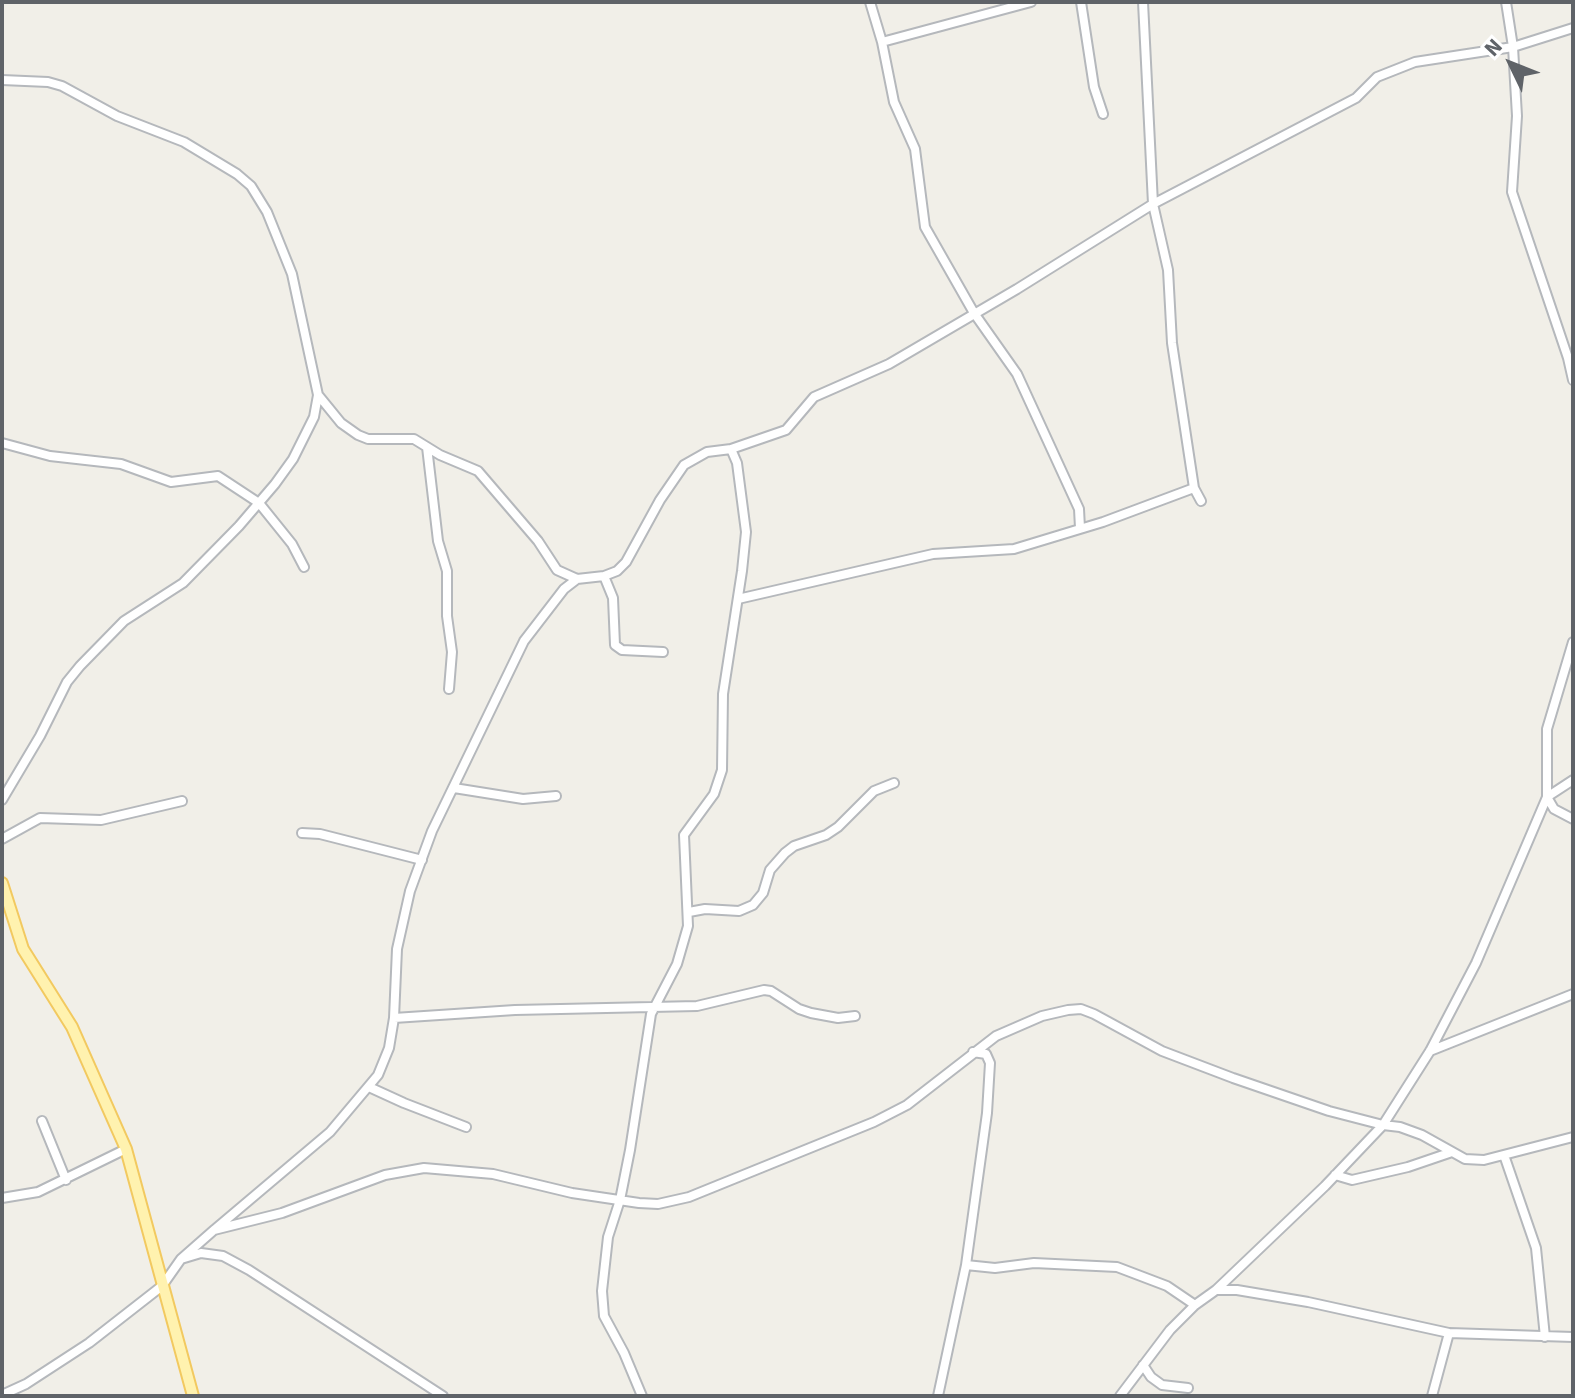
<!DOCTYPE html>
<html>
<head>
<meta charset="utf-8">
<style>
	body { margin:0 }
	#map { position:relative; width:1575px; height:1398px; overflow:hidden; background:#f1efe8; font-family:"Source Sans 3",sans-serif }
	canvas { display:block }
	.frame { position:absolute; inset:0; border:4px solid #5f6368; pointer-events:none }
	.north { position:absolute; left:1471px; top:24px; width:80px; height:80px; -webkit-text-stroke:6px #fff; paint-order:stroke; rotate:313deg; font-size:22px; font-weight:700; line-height:32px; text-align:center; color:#5f6368 }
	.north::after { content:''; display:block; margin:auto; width:28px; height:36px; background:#5f6368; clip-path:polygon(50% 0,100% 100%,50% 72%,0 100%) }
</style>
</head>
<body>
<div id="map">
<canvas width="1575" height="1398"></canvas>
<div class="frame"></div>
<div class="north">N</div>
</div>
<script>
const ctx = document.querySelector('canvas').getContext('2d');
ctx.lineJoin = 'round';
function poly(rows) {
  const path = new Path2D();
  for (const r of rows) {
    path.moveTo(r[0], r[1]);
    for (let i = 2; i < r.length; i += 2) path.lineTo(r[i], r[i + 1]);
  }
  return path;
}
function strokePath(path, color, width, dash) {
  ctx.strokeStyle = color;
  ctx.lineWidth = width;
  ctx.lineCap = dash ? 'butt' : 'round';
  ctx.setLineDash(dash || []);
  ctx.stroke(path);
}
const minor = poly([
	[870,2,882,42,894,102,915,149,925,227,974,313,1017,374,1079,509,1080,528],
	[1081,2,1094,87,1103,114],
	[1143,2,1153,204,1168,270,1172,343,1194,488,1201,501],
	[1506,2,1513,47,1517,116,1512,192,1568,358,1573,380],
	[882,42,1031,2],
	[2,80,48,82,62,86,117,116,184,142,237,174,251,186,267,212,292,274,318,395,314,417,293,459,275,484,239,526,183,583,124,621,80,666,67,682,40,736,2,800],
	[319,396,341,423,358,435,368,439,414,439,440,455,478,471,538,541,557,570,577,579],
	[2,443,50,456,121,464,171,482,218,476,259,503,292,544,304,567],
	[427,447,438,541,447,571,447,616,452,652,449,689],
	[604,576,613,598,615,645,622,650,663,652],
	[738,599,933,554,1014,549,1103,522,1194,488],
	[1573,642,1547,729,1547,797,1554,809,1573,819],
	[454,788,523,799,556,796],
	[302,833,320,834,422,860],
	[2,839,40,818,101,820,182,801],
	[689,912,705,909,739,911,753,905,763,893,770,870,785,853,794,846,826,835,838,827,874,791,894,783],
	[394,1018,515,1010,697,1006,764,990,771,991,799,1009,811,1013,838,1018,855,1016],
	[1430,1051,1573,994],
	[369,1087,404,1103,466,1127],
	[42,1121,66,1180],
	[1504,1155,1536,1248,1545,1337],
	[1335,1175,1352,1180,1408,1167,1452,1152],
	[2,1198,38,1192,126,1149],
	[214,1230,330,1132,378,1075,389,1048,394,1018,397,949,410,891,432,831,524,641,564,589,577,579,604,576,617,571,626,562,660,500,684,465,707,452,731,449,786,430,814,397,889,364,1017,289,1153,204,1356,98,1377,77,1415,62,1513,47,1573,28],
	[181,1259,214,1230,282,1213,385,1175,424,1168,493,1174,572,1193,639,1203,658,1204,689,1197,874,1122,907,1105,996,1036,1042,1016,1068,1010,1081,1009,1094,1014,1162,1051,1233,1078,1329,1111,1383,1125,1400,1127,1422,1135,1465,1159,1484,1160,1573,1137],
	[966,1265,995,1268,1034,1263,1117,1267,1167,1286,1195,1305],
	[1216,1290,1325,1186,1383,1125,1430,1051,1476,963,1547,797,1573,780],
	[1143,1365,1151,1377,1162,1385,1188,1388],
	[2,1395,26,1384,89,1343,162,1286,181,1259,201,1253,223,1256,249,1270,443,1396],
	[642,1396,624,1353,604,1316,602,1291,608,1237,620,1200,630,1150,651,1014,677,964,688,926,684,835,714,794,722,770,723,694,742,571,746,532,737,463,731,449],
	[938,1396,966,1265,987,1113,990,1063,986,1054,973,1052],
	[1120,1396,1170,1330,1195,1305,1216,1290,1237,1290,1308,1302,1449,1333,1573,1337],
	[1432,1396,1449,1333]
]);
const major = poly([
	[2,883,23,949,72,1027,126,1149,193,1396]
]);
strokePath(minor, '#b5b8bc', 12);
strokePath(major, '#f2c960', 14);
strokePath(minor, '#fff', 8);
strokePath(major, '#fff2af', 10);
</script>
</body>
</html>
